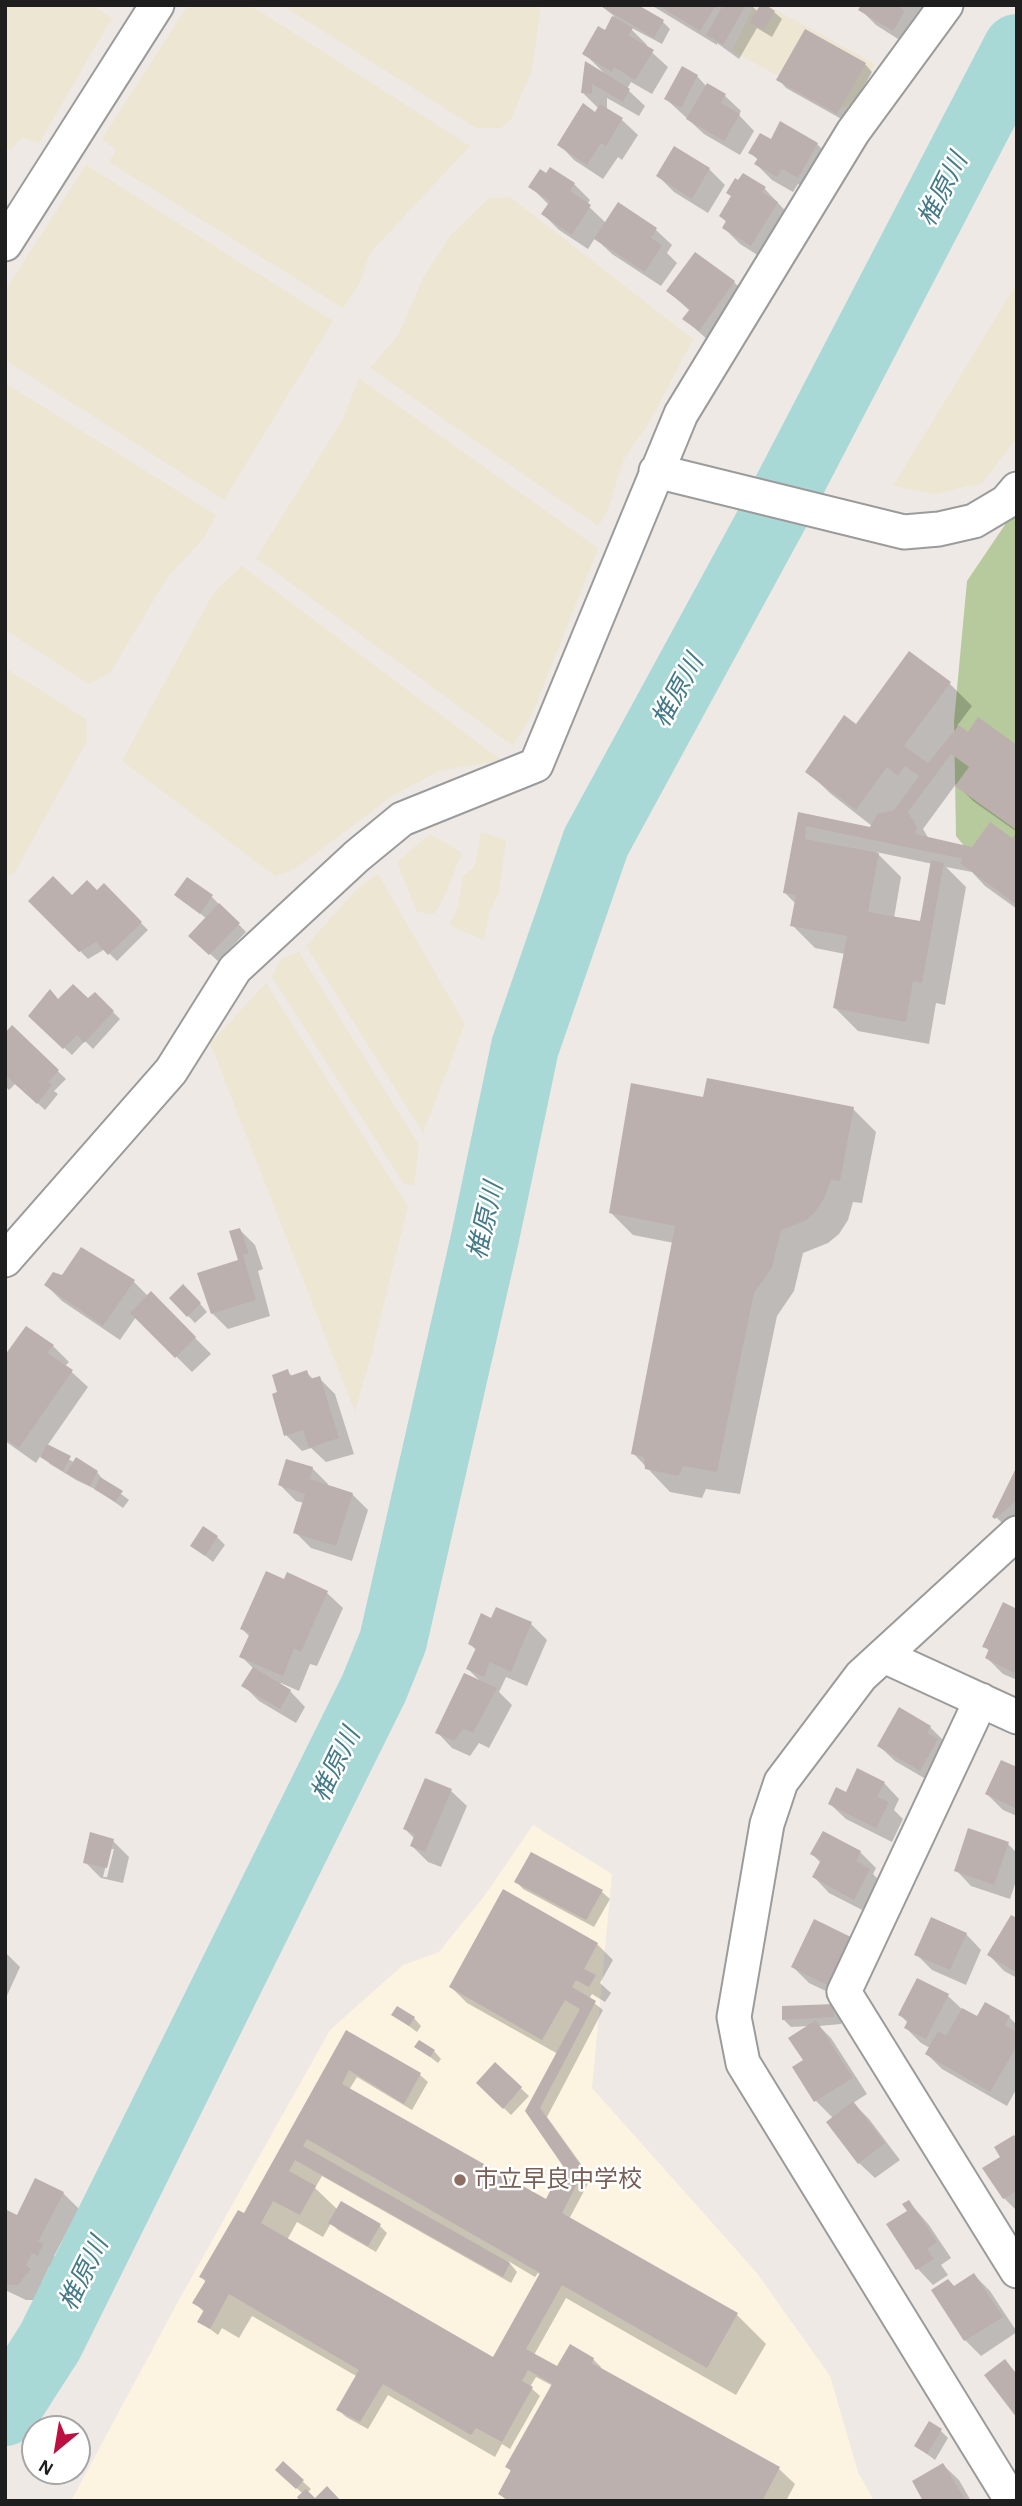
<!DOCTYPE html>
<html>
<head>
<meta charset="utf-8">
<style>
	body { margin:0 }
	#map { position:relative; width:1022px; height:2506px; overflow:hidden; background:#eee9e5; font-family:"Alegreya Sans",sans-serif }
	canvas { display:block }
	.frame { position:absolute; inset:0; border:7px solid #1e1e1e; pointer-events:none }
	.north { position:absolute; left:21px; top:2415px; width:70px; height:70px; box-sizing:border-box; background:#fff; border:2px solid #a5a5a5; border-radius:50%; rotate:210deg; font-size:19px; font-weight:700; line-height:28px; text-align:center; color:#1e1e1e }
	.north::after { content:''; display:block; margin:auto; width:24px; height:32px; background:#bd1040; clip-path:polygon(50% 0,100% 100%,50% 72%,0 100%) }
</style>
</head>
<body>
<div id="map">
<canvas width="1022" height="2506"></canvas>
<div class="frame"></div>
<div class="north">N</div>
</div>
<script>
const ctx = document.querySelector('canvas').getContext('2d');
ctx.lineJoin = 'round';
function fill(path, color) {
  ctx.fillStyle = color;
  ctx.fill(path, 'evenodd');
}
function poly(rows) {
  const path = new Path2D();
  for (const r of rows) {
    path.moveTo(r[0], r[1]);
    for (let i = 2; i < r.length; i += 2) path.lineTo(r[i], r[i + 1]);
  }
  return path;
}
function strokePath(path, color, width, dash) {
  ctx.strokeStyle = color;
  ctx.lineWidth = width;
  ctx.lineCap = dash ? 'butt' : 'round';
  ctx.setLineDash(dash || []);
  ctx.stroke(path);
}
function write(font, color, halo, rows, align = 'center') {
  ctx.font = font + ' "Alegreya Sans","Noto Sans JP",sans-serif';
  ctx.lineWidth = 5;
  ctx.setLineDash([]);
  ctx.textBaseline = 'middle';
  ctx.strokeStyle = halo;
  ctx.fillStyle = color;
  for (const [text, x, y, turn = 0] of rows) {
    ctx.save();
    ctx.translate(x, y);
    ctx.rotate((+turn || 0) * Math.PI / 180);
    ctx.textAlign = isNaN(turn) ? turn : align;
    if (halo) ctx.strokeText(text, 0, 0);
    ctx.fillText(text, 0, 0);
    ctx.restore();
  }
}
const education = poly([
	[533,1825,612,1874,592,2088,757,2273,830,2376,858,2472,874,2501,71,2501,180,2298,330,2030,403,1965,439,1952,485,1895]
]);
const farmland = poly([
	[5,5,92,5,112,18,39,143,22,137,11,150,5,147],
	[188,5,250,5,470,146,370,253,361,281,343,308,109,162,116,150,102,139],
	[282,5,541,5,532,70,511,119,501,128,476,128],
	[754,5,767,5,875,64,853,106,839,108,732,51],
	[86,165,333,321,224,500,5,360,5,291],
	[510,197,693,339,649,423,624,459,607,512,598,526,370,368,399,334,424,276,451,235,488,199],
	[1017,283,1017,438,1014,442,982,483,936,494,893,486],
	[359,378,598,548,534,710,513,746,256,558,343,419],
	[5,383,216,515,204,538,167,578,110,673,89,684,5,630],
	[242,566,501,760,439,771,392,796,311,857,291,871,275,876,122,761,214,592],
	[5,668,86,719,87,741,15,872,5,878],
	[481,832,506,840,499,893,489,913,484,940,449,925,458,908,463,876,475,866],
	[430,834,462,853,440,906,433,914,417,912,397,862],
	[378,874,465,1024,423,1133,306,946,356,890],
	[299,952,419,1145,414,1185,404,1184,272,977,281,959],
	[266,983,408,1206,371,1356,355,1412,210,1043]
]);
const forest = poly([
	[1017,507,1017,894,992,880,956,836,954,721,967,581]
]);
const shadow = poly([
	[600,5,663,22,670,29,662,44,628,26,647,45,646,47,668,67,652,94,631,82,627,89,645,106,639,116,607,98,607,110,622,120,638,135,622,160,618,157,603,179,574,160,559,144,599,109,583,93,586,64,604,73,584,53,605,32,614,16],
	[651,5,751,5,758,12,774,12,782,19,772,37,757,28,739,59,717,43,717,45],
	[863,5,923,5,926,8,909,46,876,25,860,9],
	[865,64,872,72,845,121,786,88,779,80],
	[697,76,707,87,725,96,741,111,739,115,754,131,740,155,704,134,666,99],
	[771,141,817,144,833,160,814,192,798,184,793,192,772,180,756,164,758,160,751,153],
	[709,169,725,185,708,213,674,192,658,176],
	[547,175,574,184,590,200,587,205,606,223,618,205,656,230,672,245,667,253,677,263,661,286,612,254,595,238,588,249,559,230,543,214,549,205,531,187],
	[764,188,793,219,767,261,740,244,724,228,727,223,721,216],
	[734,282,749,298,715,346,684,319,690,311,668,291],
	[949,683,972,706,957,726,968,734,1017,747,1017,832,973,801,956,784,923,829,929,839,972,849,1012,840,1017,835,1017,909,985,886,972,872,946,867,966,887,945,1005,936,1003,929,1044,858,1031,835,1008,845,954,815,948,792,925,796,904,785,893,799,814,871,829,872,826,831,794,808,772,856,726],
	[876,852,933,864,921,924,894,918,901,877],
	[188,879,212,897,246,932,218,961,190,936,207,919,177,895],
	[104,886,148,930,117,961,105,949,88,959,31,901,97,893],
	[95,994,120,1019,93,1049,85,1041,72,1055,30,1016,59,1001,88,1001],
	[12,1028,66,1079,54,1091,58,1094,45,1110,16,1083,9,1090,5,1086,5,1035],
	[705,1099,853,1109,876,1132,862,1203,853,1202,848,1220,839,1234,828,1243,803,1253,794,1291,777,1316,740,1494,706,1489,702,1498,670,1492,633,1453,674,1243,633,1235,610,1212],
	[240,1230,255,1245,263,1269,258,1271,270,1316,228,1329,212,1313,240,1261],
	[63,1278,134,1282,148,1296,151,1293,211,1354,192,1372,136,1317,120,1340,62,1301,46,1285],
	[191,1293,207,1312,195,1323,171,1298],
	[27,1328,53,1346,69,1362,65,1366,88,1387,47,1446,75,1463,97,1472,104,1481,129,1500,123,1508,99,1491,76,1480,50,1464,41,1455,36,1463,5,1441,5,1358],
	[287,1371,293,1377,306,1372,314,1380,319,1378,335,1394,354,1454,326,1462,311,1448,302,1451,286,1435],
	[312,1468,328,1484,327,1487,352,1494,368,1510,352,1561,311,1548,295,1532,304,1503,296,1501,280,1485],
	[1017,1470,1017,1529,1012,1533,995,1516],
	[217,1537,225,1545,213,1562,193,1546],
	[327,1593,343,1608,317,1666,310,1664,299,1691,281,1683,280,1685,290,1691,305,1707,296,1723,259,1701,243,1685,254,1669,242,1657,250,1637,242,1629],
	[496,1609,531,1624,547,1640,527,1686,506,1677,499,1692,512,1705,489,1748,479,1743,470,1756,452,1748,437,1732,481,1682,468,1669,476,1650,470,1644,492,1620],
	[1017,1611,1017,1680,1003,1674,987,1658,990,1652,984,1646],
	[930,1727,946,1743,936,1785,895,1761,879,1746],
	[1017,1769,1017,1816,1003,1810,987,1794],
	[884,1783,899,1799,894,1810,903,1819,892,1842,846,1819,830,1804,847,1794],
	[451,1791,467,1806,441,1867,428,1862,412,1846,415,1839,405,1829],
	[824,1833,860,1852,876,1868,873,1874,885,1886,870,1914,829,1893,814,1877,821,1863,812,1854],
	[113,1841,129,1857,123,1883,101,1878,85,1862],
	[110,1849,114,1849,107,1877,103,1877],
	[1008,1844,1017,1853,1017,1878,1010,1899,971,1886,956,1870],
	[532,1854,602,1892,610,1899,594,1927,523,1889,516,1881],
	[1017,1920,1017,1978,1004,1971,989,1955],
	[815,1921,853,2004,809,1983,793,1967],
	[966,1934,981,1950,966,1985,932,1970,916,1954],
	[597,1944,613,1960,600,1983,611,1993,605,2002,592,1994,589,1999,603,2010,547,2117,591,2178,569,2219,737,2315,766,2344,736,2395,566,2298,534,2355,558,2369,593,2359,601,2367,600,2369,779,2469,795,2484,786,2501,507,2501,500,2494,512,2472,507,2467,553,2386,536,2377,530,2387,540,2396,510,2449,502,2444,495,2457,388,2395,368,2429,346,2417,339,2410,358,2377,252,2316,239,2338,222,2328,218,2335,199,2321,204,2312,195,2303,206,2282,201,2277,244,2216,346,2033,420,2075,428,2082,412,2110,357,2077,349,2090,546,2200,565,2166,527,2111,558,2054,467,2003,451,1987],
	[322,2176,511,2283,517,2272,508,2261,535,2277,538,2273,541,2275,493,2360,287,2240,297,2222,323,2237,331,2223,338,2230,376,2252,387,2233,380,2226,338,2210,315,2188],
	[5,1952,20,1967,5,2000],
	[918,1980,948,1996,964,2011,977,2019,1009,2017,1017,2025,1017,2088,1007,2106,942,2069,927,2054,930,2048,921,2043,906,2028,908,2023,900,2015],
	[833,2005,841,2013,841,2024,819,2026,831,2038,867,2094,853,2103,869,2119,900,2160,875,2178,859,2163,833,2118,816,2101,794,2067,805,2061,809,2026,791,2027,784,2020],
	[394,2015,414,2018,421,2026,417,2032],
	[417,2047,434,2051,441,2059,438,2063],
	[495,2064,529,2096,511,2115,478,2083],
	[1017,2140,1017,2211,1004,2198,1002,2158],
	[63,2193,79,2209,54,2256,58,2260,54,2270,49,2267,42,2282,45,2286,34,2300,26,2300,5,2290,5,2211,18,2217],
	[909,2202,929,2225,951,2258,941,2265,948,2275,933,2285,918,2269],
	[974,2275,990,2291,1017,2332,981,2356,965,2340,933,2291,955,2288],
	[940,2430,948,2438,935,2460,916,2446],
	[283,2464,311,2489,307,2493,315,2501,339,2501,303,2501,303,2494,285,2477],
	[943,2465,959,2480,971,2501,925,2501]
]);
const river = poly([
	[5,2412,50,2342,374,1688,393,1641,485,1238,525,1047,596,842,774,515,1017,48]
]);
const building = poly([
	[599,5,638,5,664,20,654,38],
	[658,5,716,5,700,31],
	[723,5,746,5,723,45,706,35],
	[760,5,766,5,775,11,764,30,750,23],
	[861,5,902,5,900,8,905,11,893,31,858,10],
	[612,16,633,28,628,35,654,50,635,80,614,67,612,72,582,54,598,26,605,30],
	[805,29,866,63,837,114,776,80],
	[585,61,630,89,623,102,592,84,592,94,581,93],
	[682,66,698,75,681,108,664,99],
	[707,83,726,94,721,103,740,114,724,141,686,119],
	[583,103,595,112,600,104,623,118,606,146,601,143,587,165,557,145],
	[780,121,818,143,798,178,782,169,777,177,754,164,758,158,748,153,760,133,771,139],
	[674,146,710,168,692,199,656,176],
	[550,167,575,183,570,191,591,205,572,235,541,214,550,201,528,187,540,169,546,173],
	[743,173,766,187,762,192,778,202,751,246,722,228,726,221,719,216,731,196,726,193,735,178,738,180],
	[618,202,657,228,651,238,662,245,645,272,594,239],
	[695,252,735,281,699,331,682,319,690,309,666,291],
	[909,651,951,682,904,746,928,763,959,725,968,732,978,717,1017,745,1015,829,955,786,969,767,951,754,908,812,917,827,915,834,972,847,990,822,1012,838,1017,832,1017,905,960,863,963,859,806,826,805,839,879,853,868,912,920,921,931,860,944,863,922,983,913,981,906,1022,833,1008,847,936,790,926,796,895,783,893,798,812,870,827,877,814,894,810,919,776,905,766,898,776,887,767,856,810,805,772,844,715,856,724],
	[53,876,72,895,87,880,97,890,104,883,142,922,108,955,96,942,79,952,28,901],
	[187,877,213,895,200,914,174,895],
	[219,903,240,923,209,955,188,936],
	[73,984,88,998,95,992,114,1011,84,1043,77,1035,63,1049,28,1016,50,989,58,999],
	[12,1025,59,1070,48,1082,52,1085,37,1104,7,1077,5,1079,5,1033],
	[707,1078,854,1107,840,1181,831,1180,825,1197,816,1211,805,1221,781,1230,772,1268,754,1293,717,1472,683,1466,679,1476,645,1469,644,1457,631,1454,675,1226,609,1213,631,1083,703,1097],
	[240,1228,249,1254,243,1255,256,1300,211,1314,197,1273,238,1260,229,1231],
	[81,1247,135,1280,103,1326,44,1285,53,1272,62,1275],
	[183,1284,201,1303,187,1317,169,1298],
	[151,1291,196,1337,175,1358,130,1313],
	[26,1326,54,1345,47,1353,73,1370,19,1448,5,1438,5,1355],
	[288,1369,290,1376,307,1370,310,1379,320,1376,339,1438,309,1448,303,1430,284,1436,272,1394,277,1392,272,1375],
	[47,1444,71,1456,63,1471,40,1457],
	[76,1457,98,1471,90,1486,66,1473],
	[286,1459,313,1467,310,1479,353,1493,336,1546,293,1533,305,1494,278,1485],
	[1017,1466,1017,1500,995,1519,992,1517],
	[100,1477,123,1491,115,1502,94,1489],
	[203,1526,218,1536,205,1556,190,1546],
	[266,1571,284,1579,287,1572,328,1591,301,1652,294,1649,283,1676,239,1657,250,1633,240,1629],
	[1003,1602,1017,1609,1017,1668,1014,1673,985,1658,989,1649,982,1647],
	[496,1607,532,1622,511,1672,490,1662,484,1677,466,1669,476,1648,468,1644,481,1613,491,1618],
	[253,1667,291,1690,280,1709,241,1686],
	[464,1673,497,1688,473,1733,463,1729,454,1741,435,1733],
	[899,1707,931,1726,927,1733,938,1739,920,1771,877,1746],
	[1001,1760,1017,1767,1017,1809,985,1794],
	[857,1768,885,1782,877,1797,889,1802,876,1828,828,1804,836,1787,846,1792],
	[425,1778,452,1789,425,1852,410,1846,415,1834,403,1829],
	[968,1828,1009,1842,994,1885,954,1871],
	[823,1831,861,1851,856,1861,870,1869,854,1900,812,1877,821,1860,810,1854],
	[90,1832,114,1839,107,1868,83,1863],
	[531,1852,603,1890,586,1920,514,1882],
	[503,1889,598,1943,584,1969,596,1975,589,1987,576,1980,572,1987,596,2001,540,2108,584,2170,562,2213,738,2313,707,2368,562,2285,526,2349,557,2366,570,2344,594,2358,592,2363,780,2467,762,2501,510,2501,498,2494,511,2470,505,2467,552,2384,528,2370,522,2381,533,2387,502,2442,476,2428,471,2435,383,2384,360,2422,336,2410,359,2370,229,2294,210,2329,197,2322,204,2310,192,2303,206,2280,199,2277,238,2210,244,2213,346,2030,421,2073,404,2104,349,2070,342,2084,546,2199,563,2166,525,2111,580,2009,565,2000,542,2040,449,1987],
	[307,2139,540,2273,493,2357,261,2223,273,2201,300,2215,316,2186,289,2171,295,2160,503,2277,510,2263,303,2146],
	[1011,1915,1017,1918,1017,1973,987,1955],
	[931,1917,967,1933,950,1970,914,1955],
	[814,1919,861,1942,837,1990,791,1967],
	[917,1978,949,1994,926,2039,904,2028,908,2020,898,2015],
	[985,2002,1010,2016,1005,2025,1017,2032,1017,2046,990,2092,925,2054,938,2031,946,2036,962,2008,977,2016],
	[834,2004,834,2017,782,2020,782,2006],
	[397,2006,415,2017,409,2026,391,2015],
	[816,2020,853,2078,814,2102,792,2067,803,2060,788,2038],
	[419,2040,435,2050,430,2057,414,2047],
	[495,2062,522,2087,503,2109,476,2083],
	[853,2101,885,2143,858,2164,826,2122],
	[1014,2135,1017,2139,1017,2191,1003,2199,982,2168,1000,2157,994,2147],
	[35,2178,64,2192,38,2242,44,2243,38,2256,32,2253,26,2265,31,2269,18,2285,9,2285,5,2283,5,2209,17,2215],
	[909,2200,937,2242,927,2249,934,2259,916,2270,886,2224,907,2211,902,2204],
	[341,2201,381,2224,368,2246,328,2223],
	[974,2273,1003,2317,964,2341,931,2290,948,2279,954,2286],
	[1005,2359,1015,2372,1017,2370,1017,2418,984,2375],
	[929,2421,942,2429,927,2454,914,2446],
	[283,2461,304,2480,296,2489,275,2470],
	[943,2463,966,2501,923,2501,912,2481],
	[327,2486,341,2501,300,2501,297,2497,306,2489,315,2498]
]);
const street = poly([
	[5,244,157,5],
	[656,471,904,532,939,529,974,521,1006,502,1017,489],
	[5,1260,171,1071,235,969,357,856,402,819,536,765,681,414,853,132,946,5],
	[884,1656,1017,1717],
	[981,1700,844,1992,1017,2271],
	[1012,2501,743,2063,734,2017,767,1824,781,1782,861,1676,1017,1533]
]);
const markers = [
	[460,2180,7,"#8d6e63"]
];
const educationNames = [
	["市立早良中学校",474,2180]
];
const waterNames = [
	["椎原川",943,190,-63],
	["椎原川",678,691,-61],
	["椎原川",486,1221,-77],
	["椎原川",336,1765,-64],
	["椎原川",84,2274,-64]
];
fill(education, '#fcf4e0');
fill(farmland, '#ece6d2');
fill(forest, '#b7ca9d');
fill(shadow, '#0003');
strokePath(river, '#a9d9d6', 68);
fill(building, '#bbb0ae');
strokePath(street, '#9b9b9b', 37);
strokePath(street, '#fff', 33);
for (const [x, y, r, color] of markers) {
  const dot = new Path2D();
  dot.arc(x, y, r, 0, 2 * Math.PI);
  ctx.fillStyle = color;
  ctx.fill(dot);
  strokePath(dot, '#fff', 2.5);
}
write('24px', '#785e54', '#fff', educationNames, 'left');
write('italic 26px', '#457a88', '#fff', waterNames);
</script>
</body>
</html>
